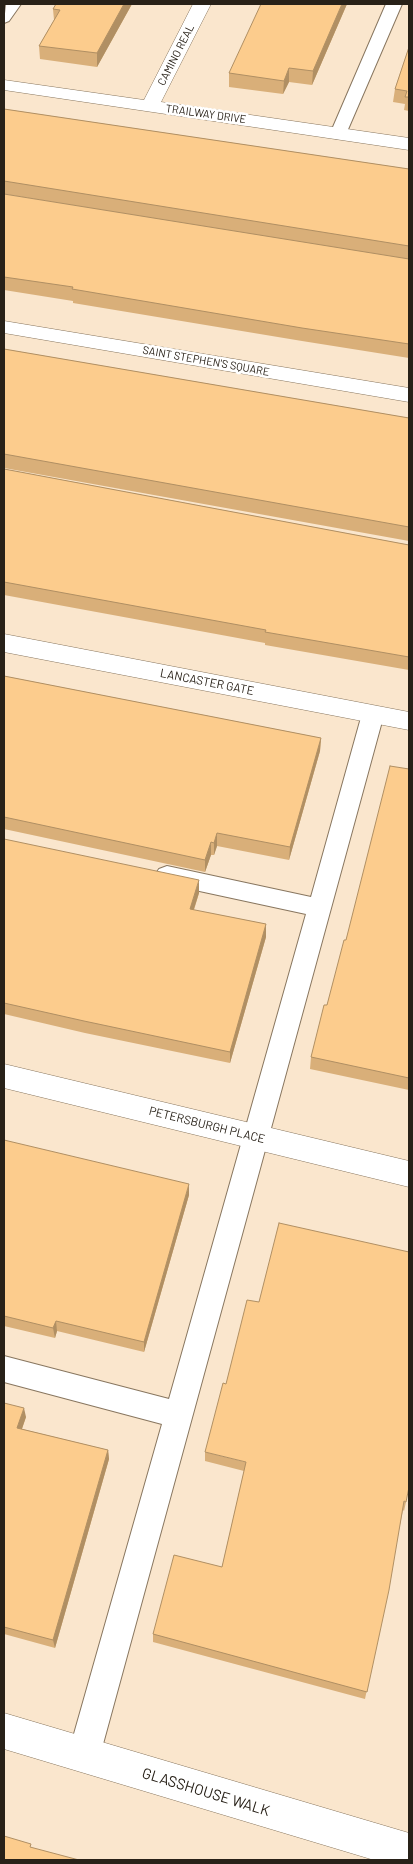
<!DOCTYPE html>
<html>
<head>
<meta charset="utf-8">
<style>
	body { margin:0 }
	#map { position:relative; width:413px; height:1864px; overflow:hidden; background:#fae6cd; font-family:Barlow,sans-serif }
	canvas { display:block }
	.frame { position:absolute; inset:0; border:5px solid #282118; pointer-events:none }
</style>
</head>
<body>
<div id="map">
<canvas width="413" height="1864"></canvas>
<div class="frame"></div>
</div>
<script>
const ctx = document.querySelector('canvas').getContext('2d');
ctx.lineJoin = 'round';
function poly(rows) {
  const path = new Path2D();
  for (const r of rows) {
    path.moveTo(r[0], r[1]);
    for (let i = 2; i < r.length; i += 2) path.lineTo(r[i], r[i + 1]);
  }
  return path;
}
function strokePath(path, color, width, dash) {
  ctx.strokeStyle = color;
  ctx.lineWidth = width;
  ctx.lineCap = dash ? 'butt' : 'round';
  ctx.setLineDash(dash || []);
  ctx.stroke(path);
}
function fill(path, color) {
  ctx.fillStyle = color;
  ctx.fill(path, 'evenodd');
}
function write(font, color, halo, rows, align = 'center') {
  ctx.font = font + ' Barlow,sans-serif';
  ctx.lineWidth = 5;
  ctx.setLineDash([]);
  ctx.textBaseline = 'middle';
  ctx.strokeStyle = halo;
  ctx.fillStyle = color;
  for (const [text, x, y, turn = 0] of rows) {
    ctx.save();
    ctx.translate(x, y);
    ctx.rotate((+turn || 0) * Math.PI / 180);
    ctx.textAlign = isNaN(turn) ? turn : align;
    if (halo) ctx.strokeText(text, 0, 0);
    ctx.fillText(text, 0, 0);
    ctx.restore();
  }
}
const service = poly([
	[6,4,21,4,9,21,4,23,6,4],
	[386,4,402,4,346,134,338,139,332,137,330,134,386,4],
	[373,706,381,708,384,714,100,1755,95,1766,84,1771,73,1766,68,1755,162,1424,4,1382,4,1356,169,1399,306,914,167,884,159,881,155,875,159,869,167,866,311,897,362,714,365,708,373,706]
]);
const minor = poly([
	[193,4,211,4,161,102,409,138,409,150,4,90,4,80,144,100,193,4],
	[4,321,409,388,409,402,4,333,4,321],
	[4,634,409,712,409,730,4,652,4,634],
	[4,1064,409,1161,409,1187,4,1088,4,1064],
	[4,1713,409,1833,409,1860,374,1860,4,1749,4,1713]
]);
const wall = poly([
	[53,4,132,4,97,67,40,59,39,46,54,20,53,9,56,4],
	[347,4,312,85,289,82,283,94,229,87,229,73],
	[409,47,409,111,404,110,405,104,393,102,395,89],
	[4,109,409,169,409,358,302,341,73,303,73,301,4,290],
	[4,194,156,219,4,195],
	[4,349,409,418,409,541,4,468],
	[4,469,409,545,409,670,265,645,265,643,4,595],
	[4,676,321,738,320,751,289,860,217,846,214,855,211,855,205,872,4,829,4,830],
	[409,769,409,1090,310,1069,311,1057,327,1005,346,940],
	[4,839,199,893,194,910,266,924,266,937,230,1063,85,1033,4,1014],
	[4,1140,189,1195,144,1352,57,1331,55,1338,4,1326],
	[4,1403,26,1417,22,1429,108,1450,109,1459,55,1648,4,1634],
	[205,1452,406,1502,404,1511,403,1510,365,1699,153,1642,153,1634,222,1567,244,1471,205,1461]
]);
const shadedWall = poly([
	[124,4,132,4,97,67,97,53],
	[342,4,347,4,312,85,313,71],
	[289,68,289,82,283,94,284,81],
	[321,738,320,751,289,860,290,847],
	[217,833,217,846,214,855,214,843],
	[211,842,211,855,205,872,205,860],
	[199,880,199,893,190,921,190,909],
	[266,924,266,937,230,1063,230,1052],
	[189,1184,189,1195,144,1352,144,1342],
	[56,1321,57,1331,55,1338,53,1328],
	[24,1408,26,1417,19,1437,17,1428],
	[108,1450,109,1459,55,1648,53,1640]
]);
const building = poly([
	[56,4,124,4,97,53,39,46,60,10,53,9,56,4],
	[261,4,342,4,313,71,289,68,284,81,229,73,261,4],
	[409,47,409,97,405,97,407,91,395,89,409,47],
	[4,109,409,169,409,246,4,181,4,109],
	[4,194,409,259,409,344,302,328,72,289,73,287,4,277,4,194],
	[4,349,409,418,409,527,4,454,4,349],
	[4,469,409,545,409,657,265,632,266,630,4,582,4,469],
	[4,676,321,738,290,847,217,833,214,843,211,842,205,860,4,817,4,676],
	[390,766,409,769,409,1078,311,1057,324,1005,327,1005,344,940,346,940,390,766],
	[4,839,199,880,190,909,266,924,230,1052,84,1021,4,1003,4,839],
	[4,1140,189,1184,144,1342,56,1321,53,1328,4,1316,4,1140],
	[279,1223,409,1252,409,1487,406,1502,404,1501,389,1590,367,1692,153,1634,174,1555,222,1567,246,1462,205,1452,223,1383,226,1384,247,1300,259,1302,279,1223],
	[4,1403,24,1408,17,1428,108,1450,53,1640,4,1627,4,1403],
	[4,1836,31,1844,30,1847,79,1860,4,1860,4,1836]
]);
const farStreetnames = [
	["CAMINO REAL",176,55,-63],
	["TRAILWAY DRIVE",206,114,8],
	["SAINT STEPHEN'S SQUARE",206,361,10]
];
const streetNames = [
	["LANCASTER GATE",207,682,11],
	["PETERSBURGH PLACE",207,1125,14]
];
const nearStreetnames = [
	["GLASSHOUSE WALK",206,1792,17]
];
strokePath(service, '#88765f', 2);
strokePath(minor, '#88765f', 1);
fill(service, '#fff');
fill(minor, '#fff');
fill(wall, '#d9af79');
fill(shadedWall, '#b08f63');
fill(building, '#fccc8d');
strokePath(building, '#b08f63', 1);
write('11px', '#282118', '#fff', farStreetnames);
write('12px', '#282118', '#fff', streetNames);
write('15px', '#282118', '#fff', nearStreetnames);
</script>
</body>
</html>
